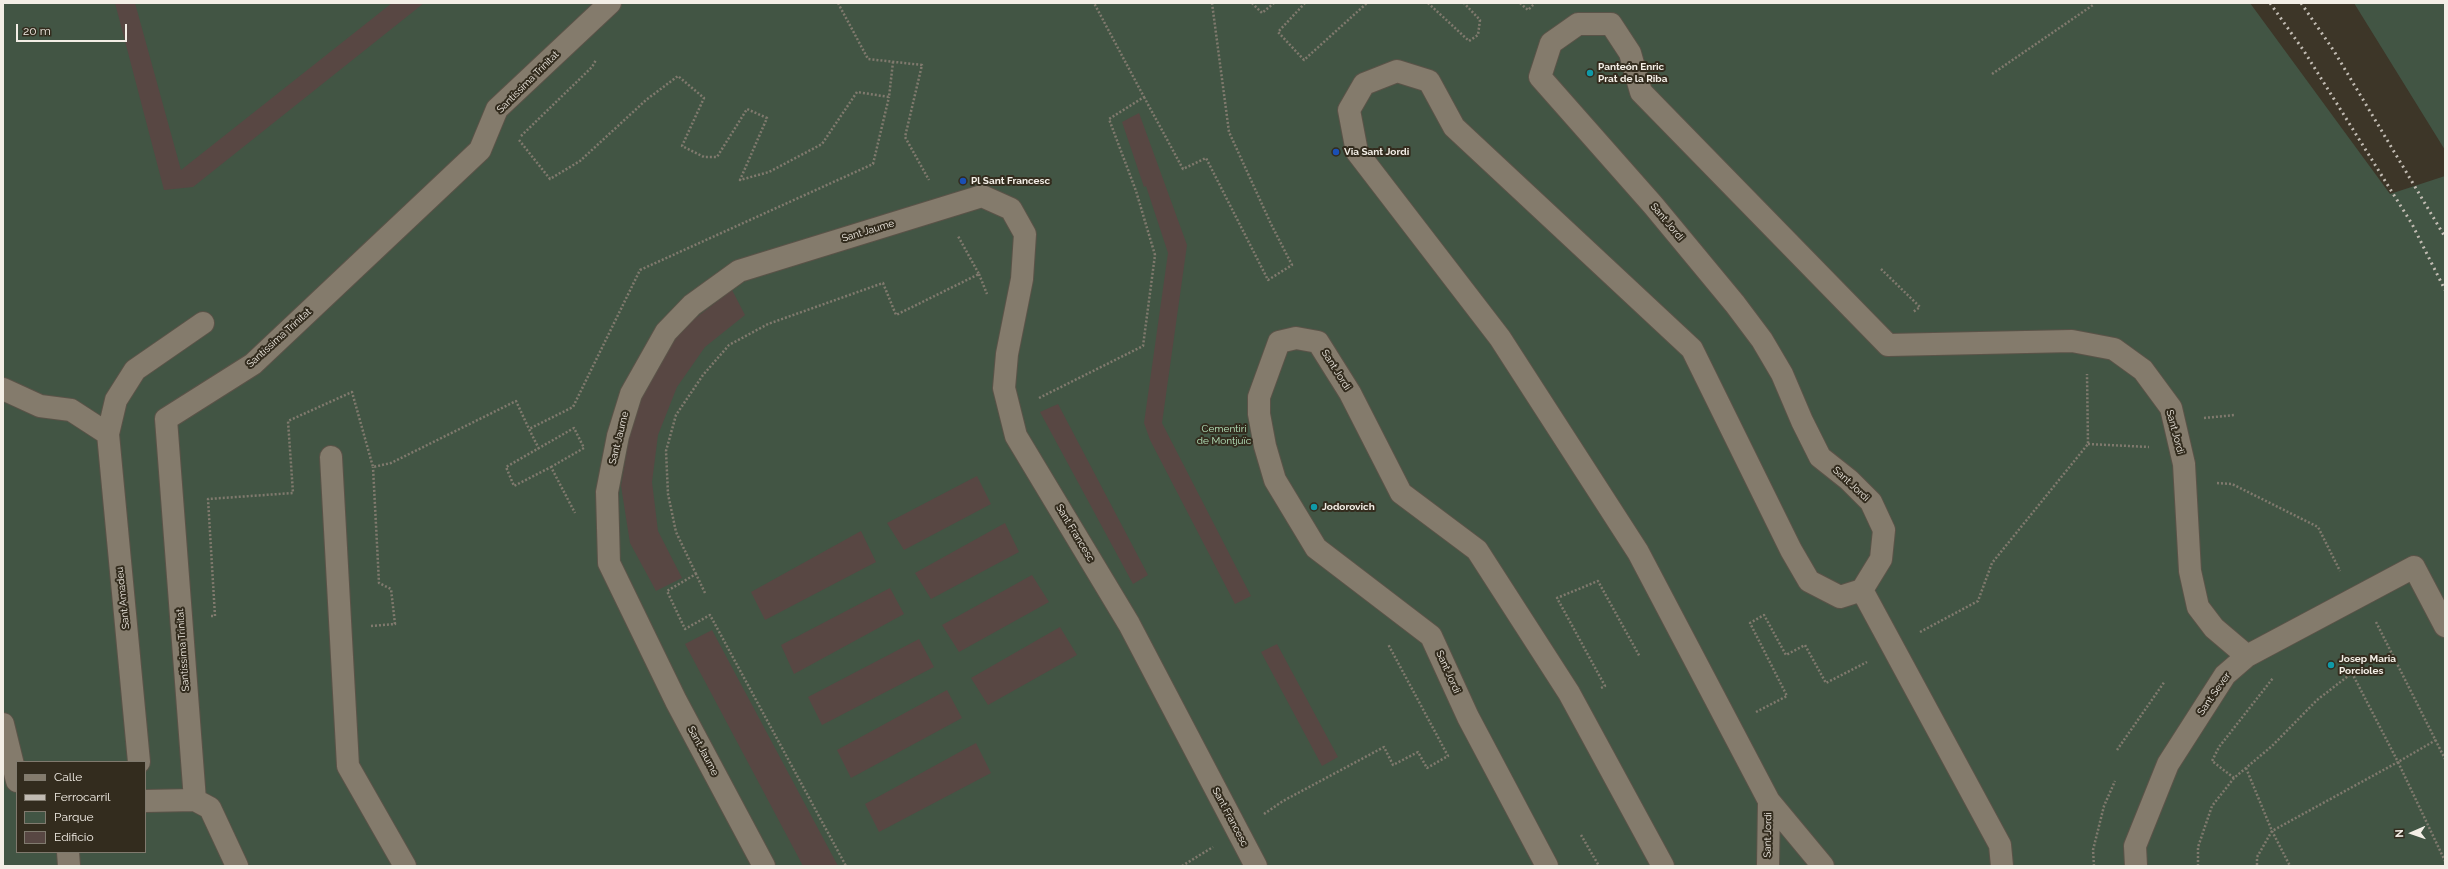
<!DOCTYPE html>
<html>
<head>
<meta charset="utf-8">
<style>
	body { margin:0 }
	#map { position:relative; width:2448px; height:869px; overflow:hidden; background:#3d3628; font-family:Raleway,sans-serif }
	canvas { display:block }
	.frame { position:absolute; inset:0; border:4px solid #f3eee6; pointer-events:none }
	.legend { position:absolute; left:16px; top:761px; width:130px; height:92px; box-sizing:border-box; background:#332c1e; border:1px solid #807a6e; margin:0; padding:5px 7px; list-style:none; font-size:12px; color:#f3eee6 }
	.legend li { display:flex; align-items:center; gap:8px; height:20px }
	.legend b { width:20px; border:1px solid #807a6e }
	.north { position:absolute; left:2392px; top:813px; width:40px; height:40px; -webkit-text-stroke:3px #332c1e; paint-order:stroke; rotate:268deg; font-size:11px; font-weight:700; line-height:16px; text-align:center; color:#f3eee6 }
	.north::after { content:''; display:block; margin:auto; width:14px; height:18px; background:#f3eee6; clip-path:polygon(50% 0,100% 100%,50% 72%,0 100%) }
	.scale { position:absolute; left:16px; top:24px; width:111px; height:18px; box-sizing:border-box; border:2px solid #f3eee6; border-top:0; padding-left:5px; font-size:12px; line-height:14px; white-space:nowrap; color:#f3eee6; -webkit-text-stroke:3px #332c1e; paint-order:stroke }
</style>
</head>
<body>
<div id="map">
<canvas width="2448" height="869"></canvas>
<div class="frame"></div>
<ul class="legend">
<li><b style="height:5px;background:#847b6c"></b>Calle</li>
<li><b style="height:5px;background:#c2bcb3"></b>Ferrocarril</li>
<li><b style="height:11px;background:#425544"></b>Parque</li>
<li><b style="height:11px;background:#584743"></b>Edificio</li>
</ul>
<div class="north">N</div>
<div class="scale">20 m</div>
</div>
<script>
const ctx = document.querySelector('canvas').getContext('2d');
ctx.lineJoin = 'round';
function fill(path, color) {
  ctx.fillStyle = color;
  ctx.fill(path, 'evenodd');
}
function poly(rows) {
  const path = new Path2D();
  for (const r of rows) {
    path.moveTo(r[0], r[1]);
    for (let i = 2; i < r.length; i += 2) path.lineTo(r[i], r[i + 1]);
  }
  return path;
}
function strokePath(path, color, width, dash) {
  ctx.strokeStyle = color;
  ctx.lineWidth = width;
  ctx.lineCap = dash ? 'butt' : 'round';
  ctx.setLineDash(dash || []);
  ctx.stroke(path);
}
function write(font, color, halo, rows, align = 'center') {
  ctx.font = font + ' Raleway,sans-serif';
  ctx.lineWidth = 4;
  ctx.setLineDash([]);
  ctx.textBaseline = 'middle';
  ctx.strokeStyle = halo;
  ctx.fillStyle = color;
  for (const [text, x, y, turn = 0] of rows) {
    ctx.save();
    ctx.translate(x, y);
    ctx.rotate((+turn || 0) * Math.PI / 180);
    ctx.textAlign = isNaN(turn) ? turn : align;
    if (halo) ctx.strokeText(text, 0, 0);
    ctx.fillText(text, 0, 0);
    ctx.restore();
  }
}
const green = poly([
	[3,3,2250,3,2390,194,2445,176,2445,866,3,866],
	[17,762,145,762,145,852,17,852],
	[2354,3,2445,3,2445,150]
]);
const building = poly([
	[115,3,135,3,181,170,392,3,424,3,193,187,164,190],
	[1139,113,1187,245,1162,423,1251,596,1235,604,1150,440,1144,423,1168,253,1146,186,1144,187,1122,122],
	[732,290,745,315,705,347,677,387,658,435,652,482,658,531,682,578,656,591,630,543,621,486,631,426,651,374,684,327],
	[1058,404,1148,575,1133,584,1040,412],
	[977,476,991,504,904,550,887,523],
	[1005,523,1019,552,931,599,915,573],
	[861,531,876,562,765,620,751,592],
	[1032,575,1049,602,959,652,942,625],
	[890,588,904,614,794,674,781,645],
	[1060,627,1077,655,988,705,971,678],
	[712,630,838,866,803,866,685,644],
	[919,639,934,667,822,725,808,697],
	[1277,644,1338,757,1322,766,1261,652],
	[947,690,962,718,851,778,837,750],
	[976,743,991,773,879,832,865,804]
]);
const path = poly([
	[838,3,868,59,922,65,905,137,929,180],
	[1252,3,1262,13,1274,3],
	[1305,3,1278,32,1304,60,1367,3],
	[1428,3,1469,41,1478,35,1480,20,1464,3],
	[1520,3,1528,10,1535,3],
	[1992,74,2093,5,2092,3],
	[1144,97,1183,169,1206,158,1268,280,1292,265,1271,224,1229,132,1212,3],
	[521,136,592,67,596,60],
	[519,140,550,179,580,161,646,100,678,76,704,98,682,146,704,157,717,157,747,109,767,118,740,180,769,172,822,144,857,92,889,97,893,62],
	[1881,269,1920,307,1913,312],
	[979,274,987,294],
	[1039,398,1143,346,1155,255,1136,191,1109,119,1144,97,1094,3],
	[2204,418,2235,415],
	[2088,444,2149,447],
	[539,449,529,429,573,407,640,270,873,164,889,97],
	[551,467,584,448,574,428,506,467,514,486,551,467,575,513],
	[2217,483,2232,484,2318,527,2340,571],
	[696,574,676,532,668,494,666,451,676,415,703,375,729,345,768,324,883,283,896,315,979,274,958,236],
	[705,593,696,574,667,591,685,629,710,615,846,866],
	[211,616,215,616,208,499,293,493,288,421,352,392,373,467,391,463,516,401,529,429],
	[2376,622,2445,759],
	[371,626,395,624,391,589,379,583,373,467],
	[1920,632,1978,601,1992,563,2088,444,2087,374],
	[1601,688,1605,686,1557,598,1598,581,1640,657],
	[1756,712,1787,696,1750,623,1764,615,1786,655,1805,645,1826,683,1867,662],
	[2436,740,2398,762,2445,861],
	[2117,750,2165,681],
	[2246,768,2272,831,2290,866],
	[2234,778,2212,761,2219,747,2273,678],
	[1264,814,1283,801,1384,747,1393,765,1418,752,1427,768,1448,756,1388,644],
	[1581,835,1599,866],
	[1182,866,1213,847],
	[2094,866,2093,850,2104,806,2115,781],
	[2198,866,2198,847,2212,806,2234,778,2272,746,2317,700,2352,673,2398,762,2272,831,2257,857,2257,866]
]);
const minor = poly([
	[3,389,40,406,71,410,108,434],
	[331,457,348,766,405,866],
	[1862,590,2000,845,2002,866],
	[3,724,17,781],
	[139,762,108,434,116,400,135,370,203,323],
	[195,800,166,419,253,364,480,150,497,109,610,3],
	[145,801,195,800,210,808,237,866],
	[1769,801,1823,866],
	[68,852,69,866],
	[764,866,676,701,609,563,607,492,618,436,631,394,666,332,692,305,739,271,982,196,1011,209,1025,234,1022,279,1007,354,1004,388,1016,436,1129,624,1256,866],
	[1547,866,1468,717,1431,636,1316,548,1275,480,1265,446,1259,414,1259,397,1279,342,1296,338,1318,342,1350,393,1401,493,1477,550,1569,693,1663,866],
	[1768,866,1769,801,1638,552,1500,338,1357,152,1349,110,1364,84,1397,71,1429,81,1454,127,1692,349,1791,550,1809,581,1840,597,1862,590,1881,559,1884,530,1871,502,1849,480,1820,457,1802,421,1782,374,1762,340,1735,304,1653,205,1540,77,1551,43,1578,24,1611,24,1630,53,1641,92,1888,345,2072,341,2114,349,2143,370,2171,408,2184,464,2190,571,2198,607,2214,628,2247,656],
	[2136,866,2135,846,2168,764,2225,675,2247,656,2414,567,2445,626]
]);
const rail = poly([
	[2270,3,2304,51,2412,224,2445,290],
	[2301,3,2334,51,2445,237]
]);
const markers = [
	[1590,73,4,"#0f9aa8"],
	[1336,152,4,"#1a4fb4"],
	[963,181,4,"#1a4fb4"],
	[1314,507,4,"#0f9aa8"],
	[2331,665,4,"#0f9aa8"]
];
const poiNames = [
	["Panteón Enric",1598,67],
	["Prat de la Riba",1598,79],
	["Via Sant Jordi",1344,152],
	["Pl Sant Francesc",971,181],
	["Jodorovich",1322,507],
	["Josep Maria",2339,659],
	["Porcioles",2339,671]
];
const streetNames = [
	["Santíssima Trinitat",528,82,-45],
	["Sant Jordi",1667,222,50],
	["Sant Jaume",868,231,-17],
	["Santíssima Trinitat",279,338,-42],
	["Sant Jordi",1336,370,58],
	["Sant Jordi",2175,432,75],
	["Sant Jaume",619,438,-76],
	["Sant Jordi",1851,484,43],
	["Sant Francesc",1075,533,59],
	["Sant Amadeu",123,598,-96],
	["Santíssima Trinitat",183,650,-94],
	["Sant Jordi",1448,672,66],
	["Sant Sever",2214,694,-55],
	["Sant Jaume",703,751,62],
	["Sant Francesc",1230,817,62],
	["Sant Jordi",1768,835,-89]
];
const parkNames = [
	["Cementiri",1224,429],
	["de Montjuïc",1224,441]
];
fill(green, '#425544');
fill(building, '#584743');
strokePath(minor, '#5a5348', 24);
strokePath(path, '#807a6e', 2.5, [2, 2]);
strokePath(minor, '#847b6c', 22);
strokePath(rail, '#c2bcb3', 3, [2, 4]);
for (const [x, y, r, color] of markers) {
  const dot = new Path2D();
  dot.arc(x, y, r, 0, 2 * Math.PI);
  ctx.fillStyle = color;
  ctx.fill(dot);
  strokePath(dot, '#332c1e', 1.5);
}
write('bold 10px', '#f3eee6', '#332c1e', poiNames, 'left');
write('10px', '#f3eee6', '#332c1e', streetNames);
write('10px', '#b7e6bd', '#332c1e', parkNames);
</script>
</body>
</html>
